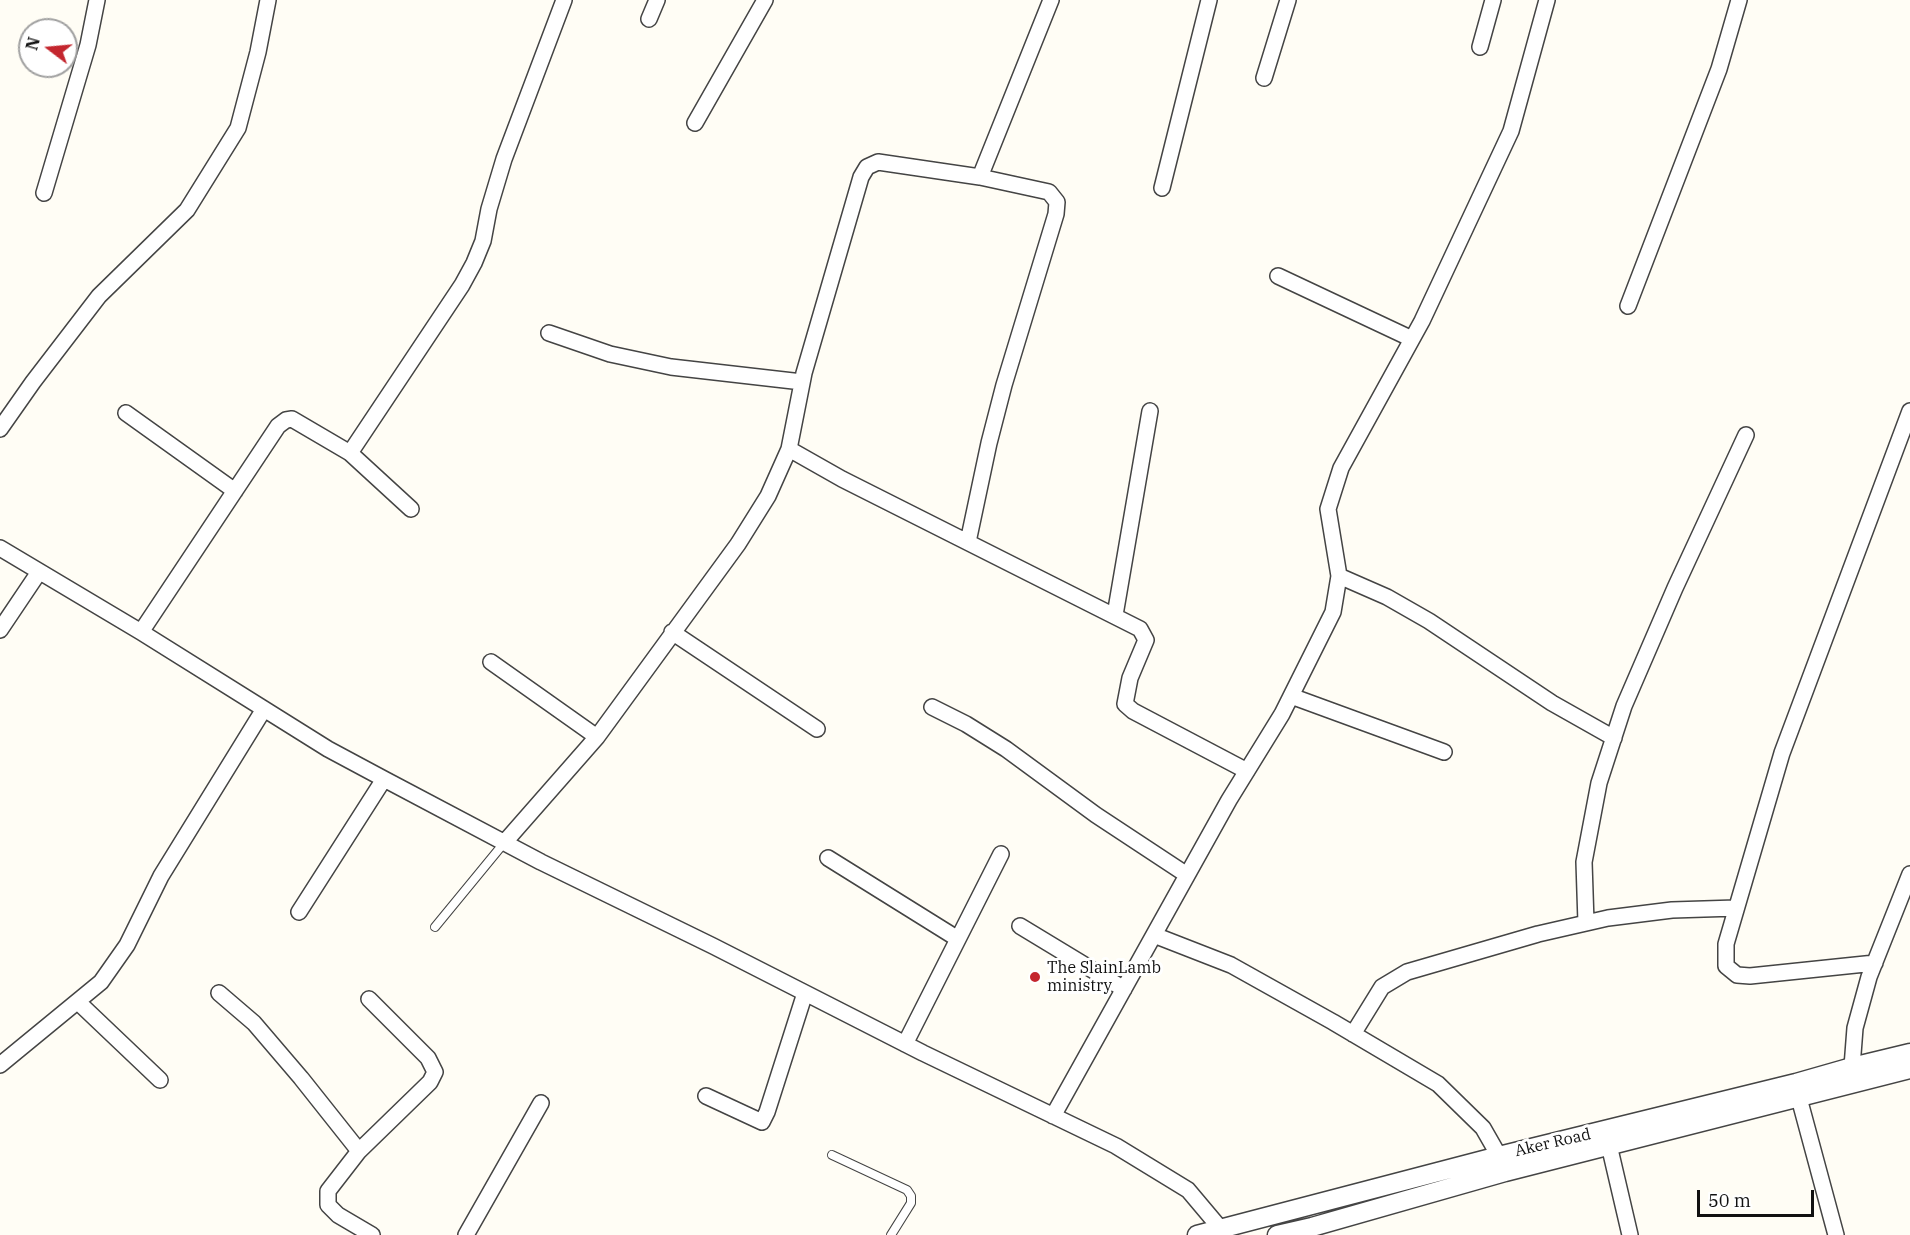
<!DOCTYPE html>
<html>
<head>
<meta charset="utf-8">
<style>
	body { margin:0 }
	#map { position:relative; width:1910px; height:1235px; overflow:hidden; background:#fffdf5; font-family:"IBM Plex Serif",serif }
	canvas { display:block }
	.north { position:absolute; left:18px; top:18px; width:60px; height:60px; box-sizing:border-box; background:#fff; border:2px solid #a0a0a0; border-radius:50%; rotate:286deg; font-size:16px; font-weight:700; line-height:24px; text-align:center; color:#111 }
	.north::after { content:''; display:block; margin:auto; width:21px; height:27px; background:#c4262e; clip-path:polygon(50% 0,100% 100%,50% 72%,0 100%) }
	.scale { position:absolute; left:1697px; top:1190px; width:117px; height:27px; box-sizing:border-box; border:3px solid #111; border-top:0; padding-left:8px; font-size:18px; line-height:21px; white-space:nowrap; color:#111; -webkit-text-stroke:4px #fff; paint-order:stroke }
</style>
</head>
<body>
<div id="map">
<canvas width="1910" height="1235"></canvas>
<div class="north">N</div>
<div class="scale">50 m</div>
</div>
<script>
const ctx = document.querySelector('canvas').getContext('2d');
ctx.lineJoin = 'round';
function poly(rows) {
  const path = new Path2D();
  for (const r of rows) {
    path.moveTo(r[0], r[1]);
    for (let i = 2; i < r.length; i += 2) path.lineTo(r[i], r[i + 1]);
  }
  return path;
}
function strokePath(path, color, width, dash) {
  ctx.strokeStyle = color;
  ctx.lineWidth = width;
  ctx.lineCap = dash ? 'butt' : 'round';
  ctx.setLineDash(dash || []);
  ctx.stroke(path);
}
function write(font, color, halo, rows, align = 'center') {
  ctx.font = font + ' "IBM Plex Serif",serif';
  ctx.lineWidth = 6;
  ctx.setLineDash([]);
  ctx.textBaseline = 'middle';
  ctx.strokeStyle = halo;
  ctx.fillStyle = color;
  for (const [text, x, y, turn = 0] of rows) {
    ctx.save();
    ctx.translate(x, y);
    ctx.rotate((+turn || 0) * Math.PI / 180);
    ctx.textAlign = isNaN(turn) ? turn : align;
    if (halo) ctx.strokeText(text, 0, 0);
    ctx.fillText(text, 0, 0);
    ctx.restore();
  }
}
const service = poly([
	[435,927,504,843],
	[832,1155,907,1190,911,1196,911,1203,891,1235]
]);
const minor = poly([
	[649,19,657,0],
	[1480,47,1493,0],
	[1264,78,1288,0],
	[695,123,765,0],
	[1162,188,1209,0],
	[44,193,88,45,97,0],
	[1278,276,1412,339],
	[1628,306,1719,69,1739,0],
	[549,333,610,354,671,367,802,382],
	[126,413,235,491],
	[0,429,33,382,99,296,187,210,238,128,258,52,268,0],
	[789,449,842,479,1140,629,1146,640,1130,678,1125,704,1133,711,1247,771],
	[350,453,462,285,474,263,483,241,489,209,504,159,564,0],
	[968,542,989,443,1004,385,1056,214,1057,202,1049,192,980,177],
	[0,548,141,632,328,749,384,779,541,862,713,946,923,1053,1116,1146,1188,1190,1220,1228],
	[1339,576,1387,597,1429,621,1552,703,1614,738],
	[1115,615,1150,411],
	[0,630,39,572],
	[141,632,278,426,286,420,292,419,350,453,411,509],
	[672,632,817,729],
	[491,662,597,737],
	[1291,696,1444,752],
	[932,707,966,724,1006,749,1096,815,1187,875],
	[504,843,597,737,738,544,768,496,789,449,804,373,861,177,867,167,878,162,980,177,1051,0],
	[828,858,958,939],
	[299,912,384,779],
	[1586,923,1584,862,1599,783,1624,706,1675,588,1746,435],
	[1020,926,1124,989],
	[1154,935,1231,965,1333,1022,1438,1084,1483,1128,1499,1156],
	[1875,963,1750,976,1737,975,1726,966,1726,944,1782,753,1910,411],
	[219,993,254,1023,301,1078,359,1151],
	[369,999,428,1058,435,1072,430,1082,359,1151,328,1191,328,1205,338,1215,372,1235],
	[78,1002,160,1080],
	[1353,1034,1382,987,1407,972,1538,934,1608,918,1672,910,1736,908],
	[905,1044,1001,854],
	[0,1065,101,982,127,945,161,876,264,709],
	[1852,1067,1855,1028,1869,977,1910,874],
	[706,1096,762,1122,767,1112,805,993],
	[1799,1098,1836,1235],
	[1053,1116,1229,800,1282,714,1333,612,1339,576,1328,509,1341,468,1422,321,1511,131,1547,0],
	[1609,1145,1630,1235],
	[466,1235,541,1103]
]);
const tertiary = poly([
	[1197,1235,1499,1156,1796,1083,1852,1067,1910,1053],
	[1277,1235,1312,1227,1505,1172,1910,1069]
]);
const markers = [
	[1035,977,6,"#c4262e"]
];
const poiNames = [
	["The SlainLamb",1047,968],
	["ministry",1047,986]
];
const streetNames = [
	["Aker Road",1553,1143,-13]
];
strokePath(service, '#444', 10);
strokePath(minor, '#444', 18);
strokePath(tertiary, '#444', 21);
strokePath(service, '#fff', 8);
strokePath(minor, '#fff', 15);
strokePath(tertiary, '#fff', 18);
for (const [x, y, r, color] of markers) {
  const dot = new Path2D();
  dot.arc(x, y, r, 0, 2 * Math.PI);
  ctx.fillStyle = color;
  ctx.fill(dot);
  strokePath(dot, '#fff', 2);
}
write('16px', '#111', '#fff', poiNames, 'left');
write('16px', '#111', '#fff', streetNames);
</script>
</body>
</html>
